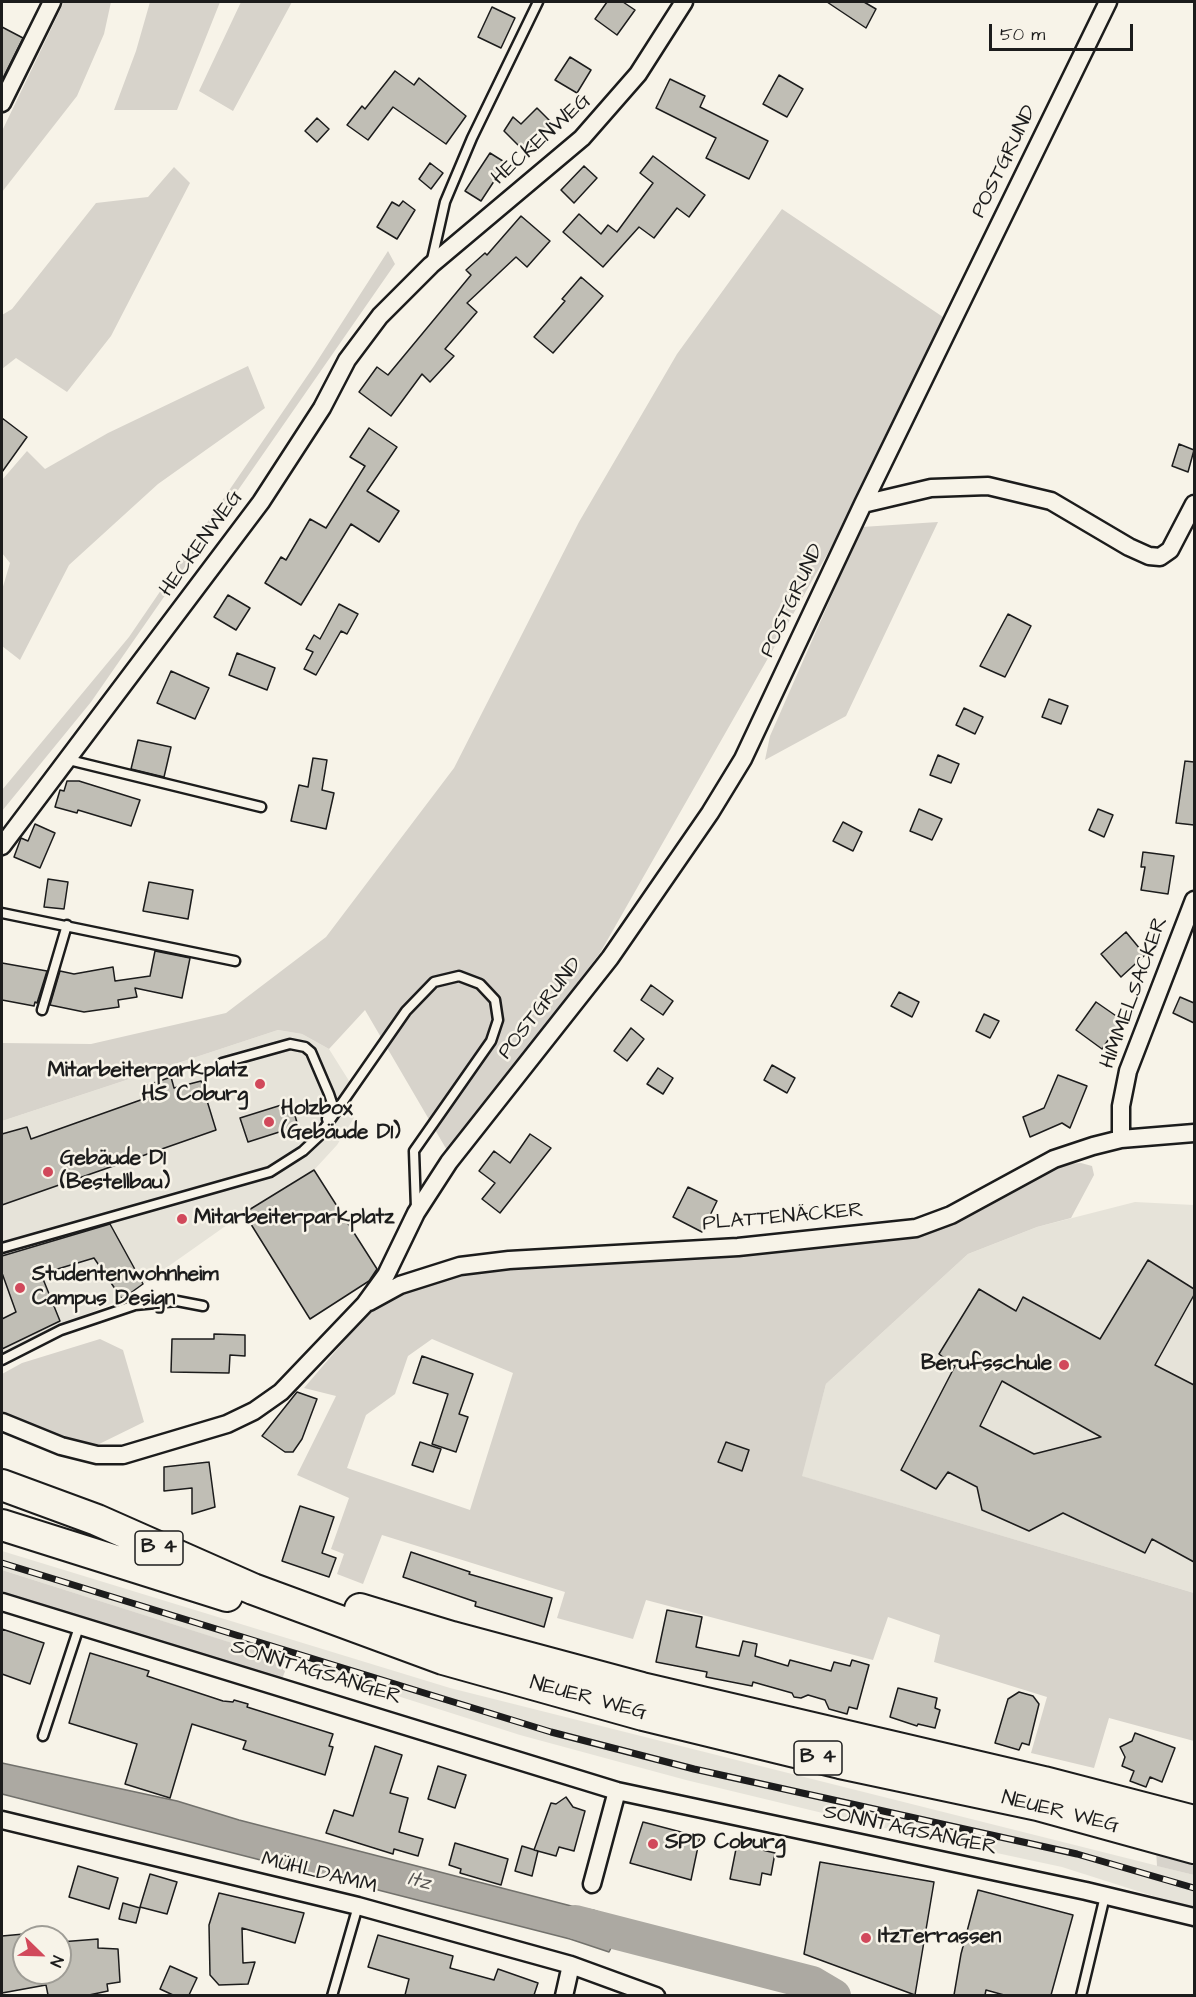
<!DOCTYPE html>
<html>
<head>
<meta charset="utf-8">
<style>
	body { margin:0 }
	#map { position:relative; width:1196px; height:1997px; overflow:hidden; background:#f7f3e8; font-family:"Architects Daughter",sans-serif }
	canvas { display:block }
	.frame { position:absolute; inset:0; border:3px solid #1c1c1c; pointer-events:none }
	.north { position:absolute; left:12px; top:1925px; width:60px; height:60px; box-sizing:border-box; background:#f7f3e8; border:2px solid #9f9d96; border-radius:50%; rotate:113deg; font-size:16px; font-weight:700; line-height:24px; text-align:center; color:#1c1c1c }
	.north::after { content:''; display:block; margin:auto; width:21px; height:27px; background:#d1495b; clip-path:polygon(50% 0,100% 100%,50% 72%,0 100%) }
	.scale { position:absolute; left:989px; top:24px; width:144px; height:27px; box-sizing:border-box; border:3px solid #1c1c1c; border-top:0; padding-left:8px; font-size:18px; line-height:21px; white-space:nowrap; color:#1c1c1c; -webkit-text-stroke:4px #f7f3e8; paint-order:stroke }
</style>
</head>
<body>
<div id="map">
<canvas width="1196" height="1997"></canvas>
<div class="frame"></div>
<div class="north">N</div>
<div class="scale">50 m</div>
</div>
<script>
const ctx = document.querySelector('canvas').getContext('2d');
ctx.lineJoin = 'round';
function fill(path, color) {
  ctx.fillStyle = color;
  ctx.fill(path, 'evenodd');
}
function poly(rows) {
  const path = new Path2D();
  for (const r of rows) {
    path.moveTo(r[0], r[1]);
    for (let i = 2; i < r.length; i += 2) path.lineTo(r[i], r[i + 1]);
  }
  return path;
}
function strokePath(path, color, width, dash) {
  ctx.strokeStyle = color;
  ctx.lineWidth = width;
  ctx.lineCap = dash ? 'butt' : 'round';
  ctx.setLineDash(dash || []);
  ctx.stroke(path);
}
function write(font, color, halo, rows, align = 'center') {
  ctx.font = font + ' "Architects Daughter",sans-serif';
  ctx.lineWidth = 5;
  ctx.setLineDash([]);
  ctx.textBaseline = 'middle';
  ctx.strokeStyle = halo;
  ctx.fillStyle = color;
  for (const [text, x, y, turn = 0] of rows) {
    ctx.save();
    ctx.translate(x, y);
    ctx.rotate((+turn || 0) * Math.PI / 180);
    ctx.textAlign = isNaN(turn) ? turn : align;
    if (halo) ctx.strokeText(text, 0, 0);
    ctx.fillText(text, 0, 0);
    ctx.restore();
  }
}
const built = poly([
	[278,1030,302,1034,329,1049,351,1084,354,1118,337,1145,314,1170,244,1213,122,1299,78,1318,2,1357,2,1121],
	[1135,1202,1194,1205,1194,1593,801,1476,826,1384,968,1254,1037,1227],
	[2,1551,450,1688,1194,1875,1194,1909,1062,1867,922,1837,686,1780,520,1735,2,1570]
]);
const green = poly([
	[64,2,111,2,104,34,77,96,2,192,2,131],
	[150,2,220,2,177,110,114,110,136,51],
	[241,2,292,2,233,111,199,91],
	[174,167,190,183,111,336,67,392,16,358,2,369,2,315,12,309,96,203,148,197],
	[782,209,943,317,857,502,600,953,448,1152,365,1010,329,1049,302,1034,278,1030,2,1121,2,1043,91,1044,226,1013,326,937,454,768,579,522,677,354],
	[388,251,395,264,91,702,2,811,2,790,129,637,314,366],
	[248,366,265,408,158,484,69,565,20,660,2,646,2,590,10,563,2,553,2,480,27,451,45,469,108,433],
	[938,522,846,716,765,760,770,736,862,527],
	[1081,1163,1092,1166,1094,1175,1071,1218,1037,1227,968,1254,826,1384,802,1476,1194,1593,1194,1741,1109,1718,1094,1768,1031,1753,1047,1697,934,1662,940,1635,888,1617,873,1660,646,1600,633,1639,557,1618,565,1592,382,1535,363,1584,337,1574,344,1554,331,1549,349,1498,297,1475,336,1396,304,1388,369,1312,438,1275,928,1234,1053,1165],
	[432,1339,513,1373,470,1510,347,1468,366,1415,395,1394,408,1356],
	[100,1339,123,1350,144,1422,91,1448,2,1411,2,1374,22,1363],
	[2,1570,289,1661,282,1679,2,1593],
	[1156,1849,1194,1861,1194,1875,1157,1866]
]);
const water = poly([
	[2,1763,177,1801,239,1820,579,1908,593,1910,625,1921,609,1952,570,1939,2,1794,2,1763]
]);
const river = poly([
	[575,1922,812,1983,834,1996]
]);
const building = poly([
	[607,2,623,2,635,10,617,35,595,19,607,2],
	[827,2,864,2,876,9,866,28,827,2],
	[492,7,515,18,501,48,478,37,492,7],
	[2,27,23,38,2,80,2,27],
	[570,57,591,70,577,93,555,80,570,57],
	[395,71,414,85,419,78,466,116,446,144,393,107,368,140,347,125,362,106,365,109,395,71],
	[779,75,803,89,787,117,763,104,779,75],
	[670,79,705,96,700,107,768,141,749,179,706,158,716,138,656,108,670,79],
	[537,108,554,125,525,152,504,131,513,117,521,124,537,108],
	[317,118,329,129,317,142,305,131,317,118],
	[490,153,506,163,481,201,465,191,490,153],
	[653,156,705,195,689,217,677,208,654,238,639,227,603,267,563,232,579,214,601,234,608,225,617,232,653,183,640,173,653,156],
	[430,163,443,173,431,189,419,179,430,163],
	[584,166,597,178,574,203,561,190,584,166],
	[403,201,415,210,397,239,377,227,392,202,399,206,403,201],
	[521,216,550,241,527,267,516,257,467,303,477,312,445,349,454,356,430,382,422,374,391,416,359,392,377,367,388,375,471,275,466,270,485,253,487,255,521,216],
	[581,277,603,296,553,353,534,337,565,301,562,299,581,277],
	[2,418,27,437,2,472,2,418],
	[369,428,397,447,367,491,399,511,379,542,351,524,301,605,265,583,281,557,286,560,310,519,326,528,365,466,350,457,369,428],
	[1179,444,1194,450,1188,472,1172,466,1179,444],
	[228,595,250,608,236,630,214,617,228,595],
	[339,604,358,614,347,634,341,631,316,675,304,669,313,652,306,649,314,635,320,639,339,604],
	[1008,614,1031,626,1005,677,980,666,1008,614],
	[237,653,275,668,267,690,229,675,237,653],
	[171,671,209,688,195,719,157,703,171,671],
	[1049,699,1068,706,1061,724,1042,717,1049,699],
	[964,708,983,717,975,734,956,725,964,708],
	[138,740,171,747,164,777,131,769,138,740],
	[938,755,959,764,951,783,930,775,938,755],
	[313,758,327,760,322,790,334,793,326,829,291,821,299,785,308,787,313,758],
	[1185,761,1194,762,1194,825,1176,823,1185,761],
	[67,781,79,781,140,800,131,826,78,810,77,813,55,807,60,790,64,791,67,781],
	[919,809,942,819,932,840,910,831,919,809],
	[1098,809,1113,815,1104,837,1089,830,1098,809],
	[843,822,862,832,853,851,833,841,843,822],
	[35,824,55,833,40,868,14,857,21,838,28,841,35,824],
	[1143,852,1174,856,1168,894,1141,890,1145,867,1141,867,1143,852],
	[48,879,68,882,64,909,44,907,48,879],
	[149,882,193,890,188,919,143,911,149,882],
	[1126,932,1145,955,1121,977,1101,954,1126,932],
	[155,951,190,958,182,998,135,988,137,997,118,1000,119,1007,84,1012,50,1005,60,971,74,974,113,967,115,981,150,976,155,951],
	[2,963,47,971,37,1003,35,1002,34,1006,2,1000,2,963],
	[651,985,673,1001,663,1015,641,1000,651,985],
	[899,992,919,1002,912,1017,891,1006,899,992],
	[1180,997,1194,1003,1194,1023,1173,1013,1180,997],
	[1096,1002,1122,1020,1102,1049,1076,1030,1096,1002],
	[984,1014,999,1021,990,1038,976,1031,984,1014],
	[631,1028,644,1039,627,1061,614,1051,631,1028],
	[772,1065,795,1078,787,1093,764,1080,772,1065],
	[658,1068,673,1078,663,1094,647,1084,658,1068],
	[1058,1075,1087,1086,1070,1128,1062,1123,1030,1137,1023,1117,1044,1108,1058,1075],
	[171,1077,174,1088,201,1081,216,1130,2,1205,2,1134,27,1127,31,1139,149,1097,148,1085,171,1077],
	[291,1102,298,1126,248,1142,240,1118,291,1102],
	[530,1134,551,1148,500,1213,482,1199,495,1183,479,1171,494,1151,510,1163,530,1134],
	[314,1170,377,1269,369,1281,310,1319,244,1213,314,1170],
	[688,1187,717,1201,702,1232,673,1217,688,1187],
	[110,1224,143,1284,122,1299,94,1258,41,1274,60,1321,2,1349,2,1319,16,1312,2,1273,2,1256,110,1224],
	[1148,1260,1194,1289,1194,1295,1155,1365,1194,1385,1194,1562,1152,1539,1145,1553,1063,1513,1029,1531,982,1510,977,1487,948,1472,936,1489,901,1470,955,1366,939,1354,979,1289,1016,1311,1023,1297,1100,1339,1148,1260],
	[1002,1381,1101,1437,1034,1454,980,1426,1002,1381],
	[214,1334,245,1335,245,1356,230,1355,229,1373,171,1372,172,1339,214,1339,214,1334],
	[422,1356,473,1374,459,1414,468,1417,456,1452,432,1444,448,1394,413,1383,422,1356],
	[297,1392,317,1399,302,1439,293,1452,285,1452,262,1436,297,1392],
	[420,1442,441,1449,433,1472,412,1465,420,1442],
	[726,1442,749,1450,742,1471,718,1462,726,1442],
	[209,1462,215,1507,192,1514,192,1488,164,1491,164,1467,209,1462],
	[300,1506,334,1517,322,1553,336,1558,329,1577,282,1561,300,1506],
	[411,1552,470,1572,469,1574,552,1598,544,1627,475,1606,476,1602,403,1577,411,1552],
	[667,1610,702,1617,696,1647,739,1656,743,1641,757,1644,755,1656,788,1666,790,1660,831,1671,834,1662,850,1666,852,1660,869,1665,857,1709,849,1707,847,1714,829,1709,825,1700,808,1695,801,1698,794,1697,792,1693,753,1682,752,1686,706,1677,707,1672,656,1662,667,1610],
	[2,1629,44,1643,30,1684,2,1674,2,1629],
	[90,1653,149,1671,147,1676,223,1701,233,1702,234,1700,248,1704,247,1707,333,1734,329,1746,333,1747,325,1775,243,1749,246,1741,192,1724,170,1798,125,1784,137,1744,69,1723,90,1653],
	[898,1688,937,1698,935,1708,940,1710,935,1728,918,1724,917,1726,890,1717,898,1688],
	[1019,1692,1033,1696,1039,1704,1029,1745,1022,1743,1019,1750,995,1743,1008,1699,1019,1692],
	[1135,1733,1175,1748,1162,1782,1150,1777,1146,1787,1130,1781,1134,1771,1122,1766,1125,1757,1120,1747,1132,1741,1135,1733],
	[375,1746,402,1755,390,1793,408,1798,399,1832,423,1839,418,1856,394,1849,393,1854,326,1833,334,1810,353,1816,375,1746],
	[438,1766,466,1775,455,1808,428,1799,438,1766],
	[566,1797,573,1807,585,1811,574,1851,559,1847,556,1856,534,1850,551,1803,556,1804,566,1797],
	[643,1822,700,1837,691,1880,630,1863,643,1822],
	[455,1843,508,1859,501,1885,460,1873,461,1869,449,1865,455,1843],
	[737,1844,775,1853,771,1875,762,1873,760,1885,730,1879,737,1844],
	[522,1846,538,1851,532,1876,515,1871,522,1846],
	[820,1862,934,1882,915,1995,804,1954,820,1862],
	[78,1866,118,1878,109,1909,69,1897,78,1866],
	[150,1874,177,1882,167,1914,140,1907,150,1874],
	[978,1890,1073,1915,1051,1995,1004,1995,986,1990,985,1995,954,1995,961,1954,978,1890],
	[219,1893,304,1913,295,1943,242,1928,243,1963,255,1962,248,1984,219,1985,210,1975,209,1925,219,1893],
	[123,1903,140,1908,136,1923,119,1919,123,1903],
	[24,1934,24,1973,60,1973,60,1942,98,1939,98,1948,118,1949,120,1982,107,1984,108,1991,89,1995,48,1995,46,1985,2,1993,2,1936,24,1934],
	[378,1935,453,1956,450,1968,494,1980,498,1969,538,1983,534,1995,405,1995,409,1979,368,1967,378,1935],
	[170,1966,197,1978,189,1995,173,1995,160,1989,170,1966]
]);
const lane = poly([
	[431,264,445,202,472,138,538,2],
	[69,760,261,807],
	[2,913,235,961],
	[42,1010,67,925],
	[225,1071,222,1063,290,1044,305,1047,311,1052,329,1094,332,1103,327,1119],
	[2,1248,270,1172,303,1151,319,1136,406,1011,434,982,459,976,480,984,495,1000,498,1020,491,1041,414,1151,416,1208],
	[2,1360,61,1330,135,1305,177,1301,203,1306],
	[43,1736,80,1624],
	[332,1996,358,1906],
	[1081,1996,1105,1896]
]);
const street = poly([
	[2,103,52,2],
	[863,504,931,488,988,486,1051,501,1129,547,1149,556,1160,557,1170,550,1194,504],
	[2,846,261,502,322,408,347,360,380,316,431,265,582,138,638,74,684,2],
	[1121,1139,1121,1106,1128,1071,1194,900],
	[369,1302,400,1285,460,1266,509,1260,738,1247,916,1228,951,1215,1054,1159,1093,1146,1121,1139,1194,1133],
	[2,1422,61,1446,97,1455,123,1455,227,1424,254,1411,281,1392,365,1304,386,1275,416,1213,449,1162,610,958,710,813,743,759,863,504,1108,2],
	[2,1602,617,1791,1086,1891,1194,1917],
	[2,1820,358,1906,571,1965,656,1996],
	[592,1884,617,1791],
	[564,1996,571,1965]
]);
const highway = poly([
	[2,1485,97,1520,253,1589,443,1659,643,1715,840,1763,1038,1805,1194,1848],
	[2,1525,227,1596],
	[360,1609,452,1637,642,1688,1044,1782,1194,1821]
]);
const rail = poly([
	[2,1563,551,1732,694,1769,1077,1854,1194,1888]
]);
const markers = [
	[260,1084,6,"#d1495b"],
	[269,1122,6,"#d1495b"],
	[48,1172,6,"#d1495b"],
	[182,1219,6,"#d1495b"],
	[20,1288,6,"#d1495b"],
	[1064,1365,6,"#d1495b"],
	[653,1844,6,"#d1495b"],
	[866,1938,6,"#d1495b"]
];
const shields = [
	[159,1548,48],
	[818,1758,48]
];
const shieldNames = [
	["B 4",159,1548],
	["B 4",818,1758]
];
const streetNames = [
	["HECKENWEG",542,140,-42],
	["POSTGRUND",1005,162,-64],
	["HECKENWEG",202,544,-54],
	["POSTGRUND",793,601,-65],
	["HIMMELSACKER",1135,993,-70],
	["POSTGRUND",541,1009,-52],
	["PLATTENÄCKER",783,1218,-5],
	["SONNTAGSANGER",316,1673,17],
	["NEUER WEG",588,1699,15],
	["NEUER WEG",1060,1813,14],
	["SONNTAGSANGER",910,1831,12],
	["MÜHLDAMM",319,1874,14]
];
const poiNames = [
	["Mitarbeiterparkplatz",248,1072,"right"],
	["HS Coburg",248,1096,"right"],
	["Holzbox",281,1110],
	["(Gebäude D1)",281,1134],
	["Gebäude D1",60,1160],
	["(Bestellbau)",60,1184],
	["Mitarbeiterparkplatz",194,1219],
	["Studentenwohnheim",32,1276],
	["Campus Design",32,1300],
	["Berufsschule",1052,1365,"right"],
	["SPD Coburg",665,1844],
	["ItzTerrassen",878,1938]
];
const waterNames = [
	["Itz",419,1882,14]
];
fill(built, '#e6e3d9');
fill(green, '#d7d3cb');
fill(water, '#aca9a2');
strokePath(water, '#72716c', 1.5);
strokePath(river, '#aca9a2', 34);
fill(building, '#c0beb5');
strokePath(building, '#1c1c1c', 1.5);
strokePath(lane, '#1c1c1c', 13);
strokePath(street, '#1c1c1c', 21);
strokePath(highway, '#1c1c1c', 34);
strokePath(lane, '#f7f3e8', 8);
strokePath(street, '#f7f3e8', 16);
strokePath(highway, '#f7f3e8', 30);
strokePath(rail, '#1c1c1c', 7);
strokePath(rail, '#f7f3e8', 4.5, [14]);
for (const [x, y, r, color] of markers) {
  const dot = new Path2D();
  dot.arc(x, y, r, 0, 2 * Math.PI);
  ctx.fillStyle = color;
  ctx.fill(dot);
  strokePath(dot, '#f7f3e8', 2);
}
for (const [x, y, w] of shields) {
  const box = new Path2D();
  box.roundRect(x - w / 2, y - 17, w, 34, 4.5);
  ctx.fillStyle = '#f7f3e8';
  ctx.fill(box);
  strokePath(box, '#1c1c1c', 1.5);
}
write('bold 20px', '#1c1c1c', null, shieldNames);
write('21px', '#1c1c1c', '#f7f3e8', streetNames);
write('bold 21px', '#1c1c1c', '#f7f3e8', poiNames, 'left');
write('italic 22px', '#565452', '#f7f3e8', waterNames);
</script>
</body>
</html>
